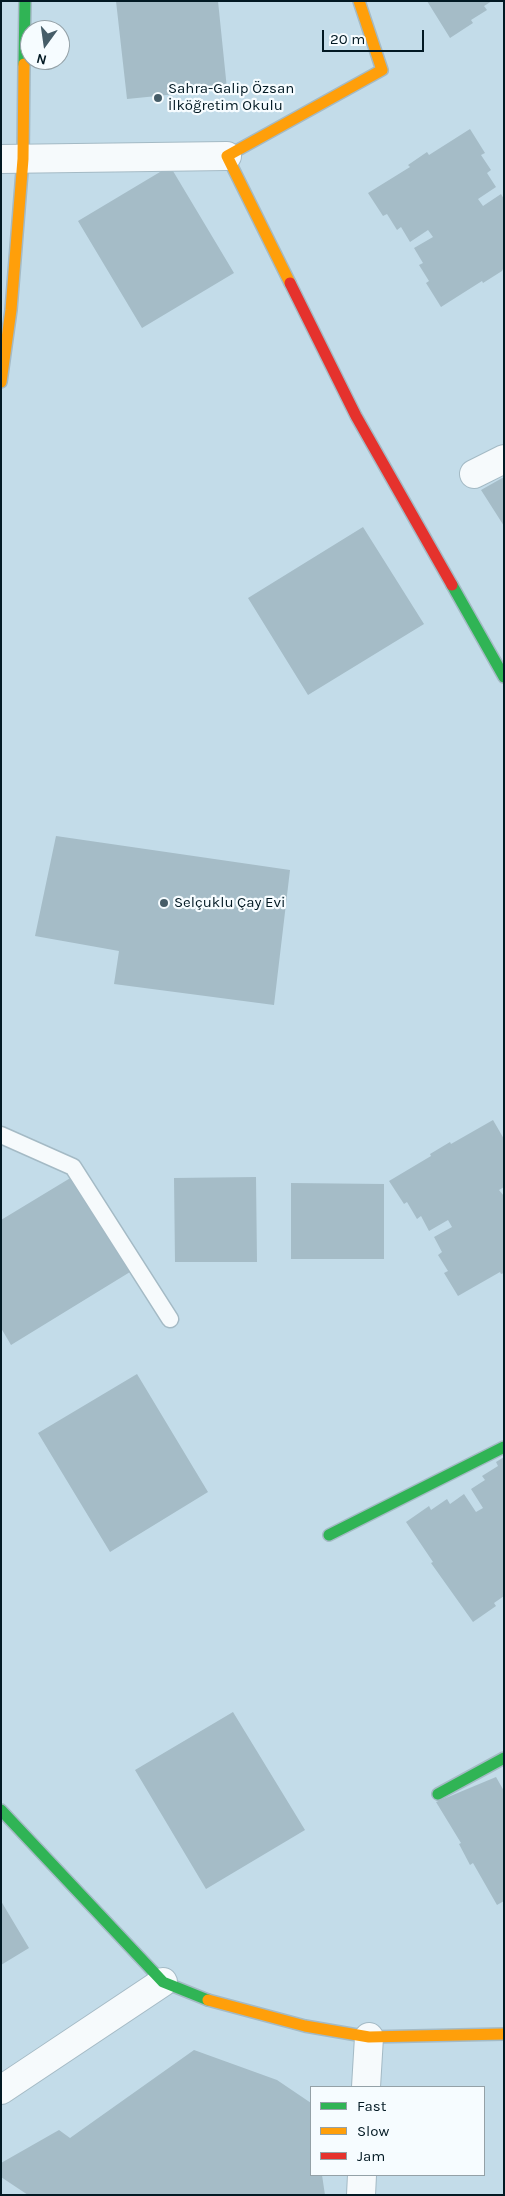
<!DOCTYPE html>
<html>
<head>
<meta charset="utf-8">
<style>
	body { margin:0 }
	#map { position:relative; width:505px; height:2196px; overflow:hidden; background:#c3dce9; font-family:Karla,sans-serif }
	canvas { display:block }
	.frame { position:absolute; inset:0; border:2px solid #021923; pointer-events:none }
	.legend { position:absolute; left:310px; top:2086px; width:175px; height:90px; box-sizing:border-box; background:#f6fcff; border:1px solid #94a1a7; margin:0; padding:6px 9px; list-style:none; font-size:15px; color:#021923 }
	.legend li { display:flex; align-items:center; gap:10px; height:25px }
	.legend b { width:25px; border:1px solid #94a1a7 }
	.north { position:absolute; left:20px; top:20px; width:50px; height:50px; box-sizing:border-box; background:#f6fcff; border:1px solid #94a1a7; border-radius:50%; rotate:194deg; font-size:14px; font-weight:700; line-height:20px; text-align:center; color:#021923 }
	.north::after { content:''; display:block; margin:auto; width:18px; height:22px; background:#465d68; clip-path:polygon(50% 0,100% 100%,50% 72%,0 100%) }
	.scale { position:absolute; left:322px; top:30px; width:102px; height:22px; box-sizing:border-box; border:2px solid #021923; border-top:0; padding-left:6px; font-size:15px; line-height:18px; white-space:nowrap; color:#021923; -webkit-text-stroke:4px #f6fcff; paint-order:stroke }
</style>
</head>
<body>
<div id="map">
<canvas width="505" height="2196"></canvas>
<div class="frame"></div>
<ul class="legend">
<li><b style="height:6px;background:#30b455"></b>Fast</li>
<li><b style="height:6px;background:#ff9f0a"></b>Slow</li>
<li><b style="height:6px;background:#e5322d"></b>Jam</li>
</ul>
<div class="north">N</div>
<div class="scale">20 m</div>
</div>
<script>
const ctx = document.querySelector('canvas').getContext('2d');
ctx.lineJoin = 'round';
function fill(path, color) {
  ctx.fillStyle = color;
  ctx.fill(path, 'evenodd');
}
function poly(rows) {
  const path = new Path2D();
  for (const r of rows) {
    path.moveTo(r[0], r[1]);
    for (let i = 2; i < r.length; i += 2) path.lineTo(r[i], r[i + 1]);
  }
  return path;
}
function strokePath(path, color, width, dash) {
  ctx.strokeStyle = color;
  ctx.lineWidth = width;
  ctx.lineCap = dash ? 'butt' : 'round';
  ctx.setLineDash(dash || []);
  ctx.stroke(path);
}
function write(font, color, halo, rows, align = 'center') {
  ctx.font = font + ' Karla,sans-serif';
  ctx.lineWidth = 4.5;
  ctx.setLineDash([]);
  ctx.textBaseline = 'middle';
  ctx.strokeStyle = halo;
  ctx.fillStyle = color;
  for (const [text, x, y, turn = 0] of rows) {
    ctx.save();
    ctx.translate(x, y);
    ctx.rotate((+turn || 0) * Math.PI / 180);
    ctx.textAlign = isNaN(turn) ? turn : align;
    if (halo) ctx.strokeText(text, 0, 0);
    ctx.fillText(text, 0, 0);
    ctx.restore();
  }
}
const building = poly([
	[116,1,218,1,227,89,127,99],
	[427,1,492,1,484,6,487,10,471,20,473,23,450,38],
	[470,129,485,153,481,155,491,170,487,173,496,187,478,199,483,206,501,194,504,199,504,267,502,271,483,283,482,281,441,307,426,283,429,281,419,265,423,263,414,248,433,237,428,230,410,242,401,227,397,230,387,214,383,216,368,193,410,167,408,165,427,152,429,155],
	[170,166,234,273,142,328,78,221],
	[504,477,504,526,481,490],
	[363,527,424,624,308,695,248,598],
	[56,836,290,870,274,1005,114,984,119,951,35,936],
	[493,1120,504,1139,504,1187,499,1190,504,1196,504,1273,501,1274,500,1272,458,1296,444,1273,448,1271,438,1255,442,1252,434,1237,452,1227,448,1220,429,1231,421,1216,417,1219,407,1202,404,1204,389,1181,431,1156,430,1154,450,1142,451,1144],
	[72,1177,130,1272,11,1345,1,1328,1,1220],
	[256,1177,257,1262,175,1262,174,1178],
	[291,1183,384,1184,384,1259,291,1259],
	[137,1374,208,1492,110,1552,38,1433],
	[504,1457,504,1596,494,1603,496,1606,473,1622,431,1563,433,1562,406,1522,429,1506,431,1510,447,1499,450,1504,464,1494,476,1512,483,1508,471,1489,485,1480,482,1476,498,1466,496,1462],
	[233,1712,305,1830,206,1889,135,1770],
	[496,1777,504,1791,504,1901,497,1905,473,1863,470,1865,459,1844,461,1843,436,1802],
	[1,1901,29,1948,1,1965],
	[194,2050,277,2080,311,2103,311,2175,322,2175,325,2195,28,2195,1,2177,1,2163,59,2130,70,2138]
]);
const lane = poly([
	[1,1135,73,1167,170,1319]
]);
const street = poly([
	[1,159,227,156],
	[474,474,504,459],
	[366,2087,369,2037],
	[1,2090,163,1982],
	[361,2195,362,2175]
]);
const fast = poly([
	[24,64,25,1],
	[452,585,504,677],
	[329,1535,504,1447],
	[438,1794,504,1758],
	[1,1810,163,1982,208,2000]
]);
const slow = poly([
	[290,283,227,156,382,70,359,1],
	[1,382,11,310,23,159,24,64],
	[208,2000,305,2026,369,2037,504,2034]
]);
const jam = poly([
	[290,283,356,416,452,585]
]);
const markers = [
	[158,98,5,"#465d68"],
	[164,903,5,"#465d68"]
];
const poiNames = [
	["Sahra-Galip Özsan",168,89],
	["İlköğretim Okulu",168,106],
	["Selçuklu Çay Evi",174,903]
];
fill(building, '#a5bcc7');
strokePath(lane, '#a4bac5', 19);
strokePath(street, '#a4bac5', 30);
strokePath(fast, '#a4bac5', 14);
strokePath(slow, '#a4bac5', 14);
strokePath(jam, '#a4bac5', 14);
strokePath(lane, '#f6fafc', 16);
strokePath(street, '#f6fafc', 28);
strokePath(fast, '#30b455', 11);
strokePath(slow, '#ff9f0a', 11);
strokePath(jam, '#e5322d', 11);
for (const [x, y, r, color] of markers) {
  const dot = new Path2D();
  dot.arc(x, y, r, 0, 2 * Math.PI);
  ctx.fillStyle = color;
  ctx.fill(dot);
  strokePath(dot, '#f6fcff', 2);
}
write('15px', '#021923', '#f6fcff', poiNames, 'left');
</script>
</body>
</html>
